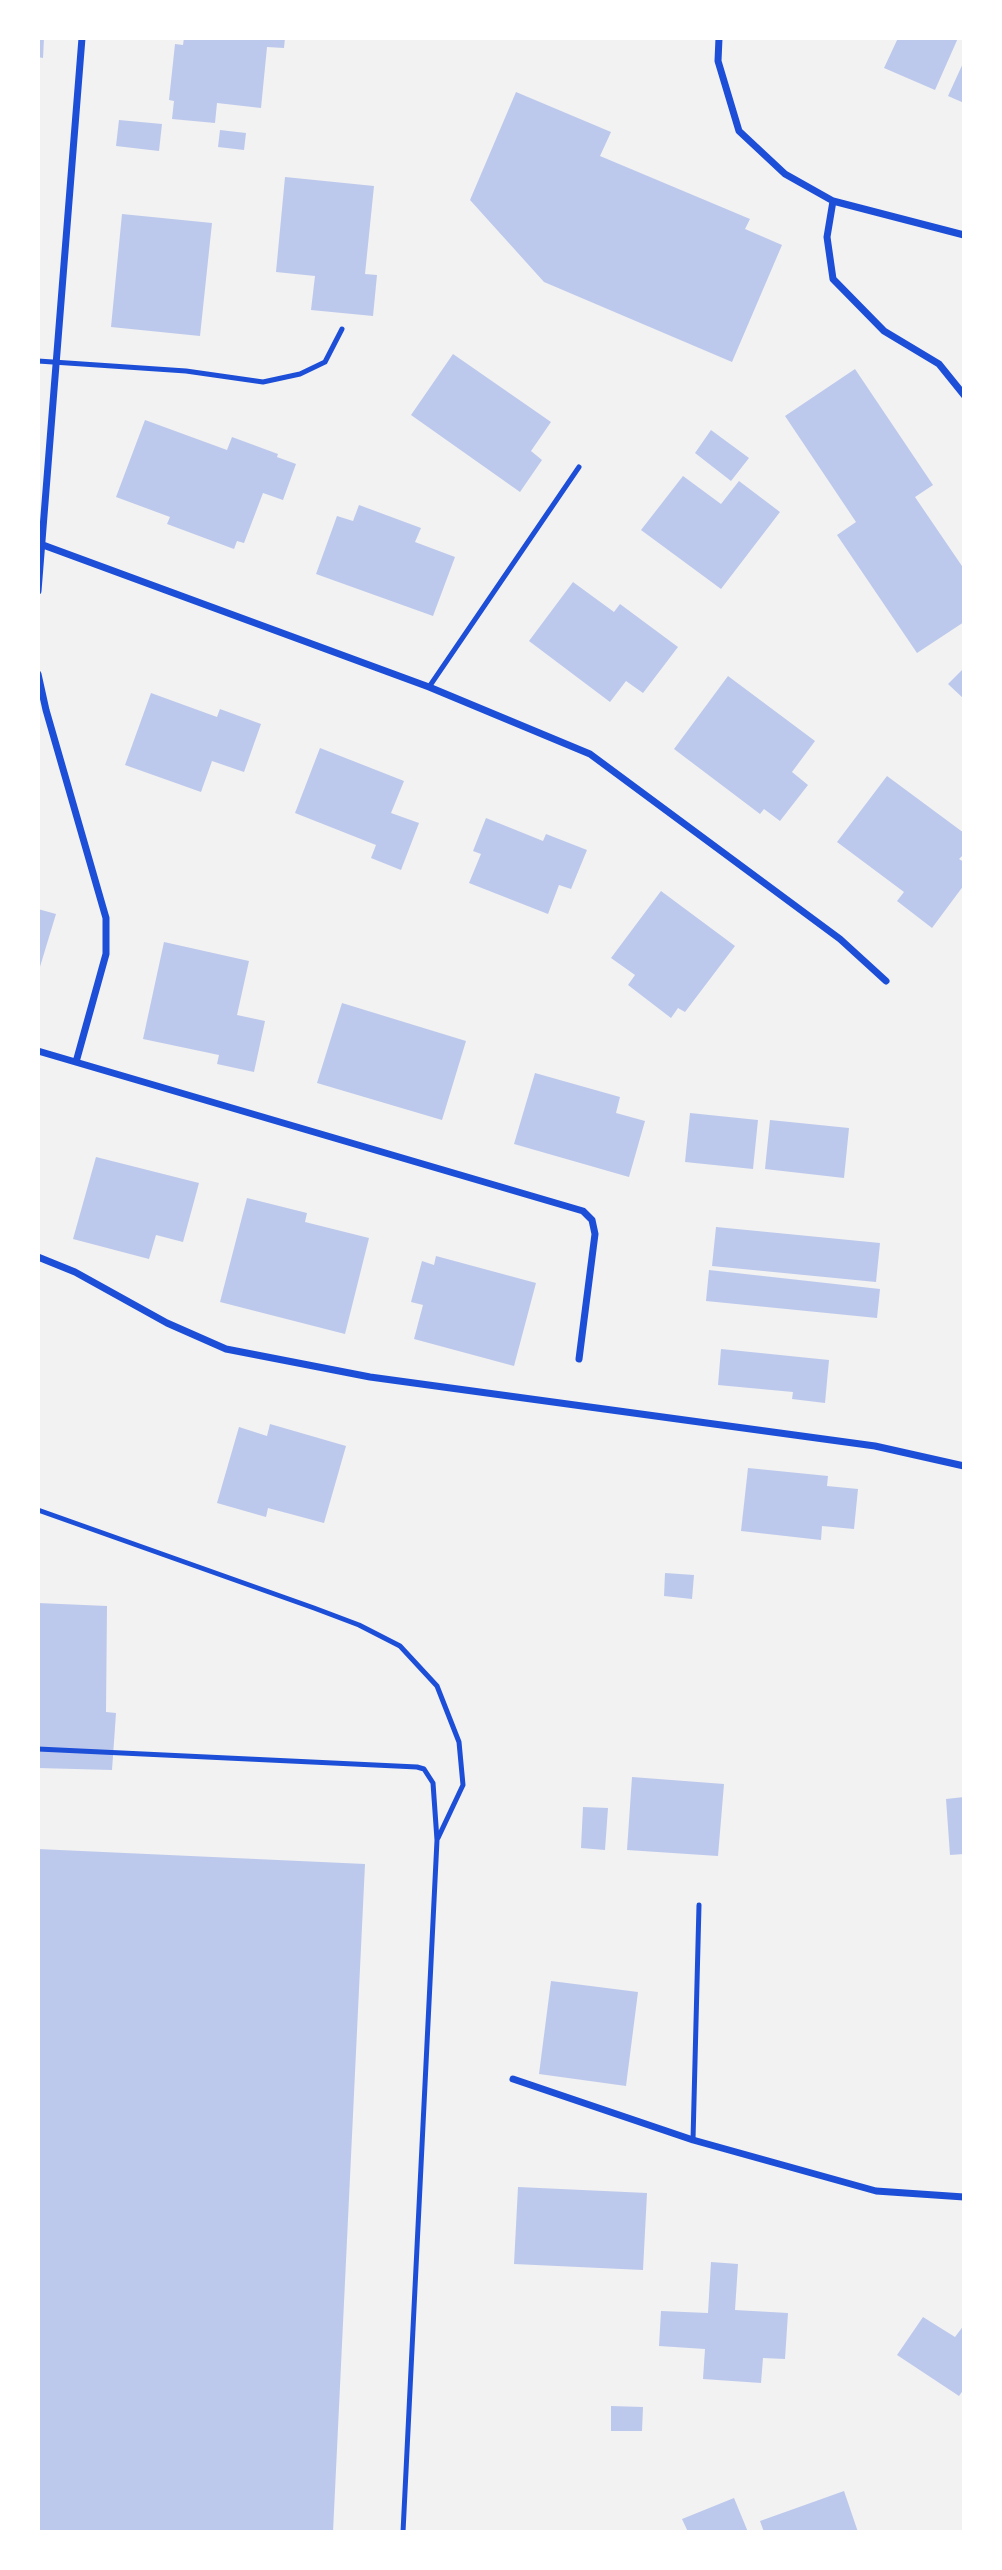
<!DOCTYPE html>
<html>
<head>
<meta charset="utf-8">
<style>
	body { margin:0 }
	#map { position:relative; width:1002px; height:2570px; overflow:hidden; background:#f2f2f2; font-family:"Space Grotesk",sans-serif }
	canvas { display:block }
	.frame { position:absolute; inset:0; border:40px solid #fff; pointer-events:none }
</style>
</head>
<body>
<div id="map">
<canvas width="1002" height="2570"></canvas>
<div class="frame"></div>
</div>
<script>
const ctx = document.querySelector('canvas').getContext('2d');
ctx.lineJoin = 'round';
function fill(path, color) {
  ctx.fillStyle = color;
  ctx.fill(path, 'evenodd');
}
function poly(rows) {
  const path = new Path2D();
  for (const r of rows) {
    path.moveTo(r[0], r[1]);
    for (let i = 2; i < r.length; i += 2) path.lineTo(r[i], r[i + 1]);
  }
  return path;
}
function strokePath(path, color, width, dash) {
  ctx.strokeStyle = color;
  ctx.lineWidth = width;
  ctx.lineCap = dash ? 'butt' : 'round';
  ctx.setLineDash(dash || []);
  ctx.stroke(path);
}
const building = poly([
	[38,38,44,38,43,58,38,57],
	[184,38,285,38,284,48,267,47,261,108,217,103,215,123,172,119,174,101,169,100,175,44,183,45],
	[898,38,958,38,935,90,884,68],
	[964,61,964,103,948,96],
	[516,92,611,132,600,156,750,219,745,229,782,245,732,362,544,282,470,200],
	[119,120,162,124,159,151,116,146],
	[220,130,246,133,244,150,218,147],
	[285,177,374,186,365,274,377,275,373,316,311,310,315,276,276,272],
	[122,214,212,223,200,336,111,327],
	[453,354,551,422,531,451,542,460,520,492,411,415],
	[855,369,933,485,915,497,964,569,964,622,917,653,837,535,856,522,785,416],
	[145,420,227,450,232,437,278,454,277,457,296,464,283,500,263,493,244,543,237,541,234,549,167,524,170,517,116,497],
	[711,430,749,458,731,481,695,453],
	[683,476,721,504,739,481,780,512,721,589,641,530],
	[359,505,421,528,415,542,455,557,433,616,316,574,337,516,353,521],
	[573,582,614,612,620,604,678,647,643,693,626,681,610,702,529,641],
	[964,668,964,699,948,684],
	[728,676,815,741,792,772,808,785,780,821,764,809,760,814,674,749],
	[151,693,217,717,220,709,261,724,244,772,212,761,201,792,125,765],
	[320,748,404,781,391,813,419,823,401,870,371,858,376,845,295,813],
	[887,776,964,833,964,854,959,859,964,862,964,885,932,928,897,901,904,892,837,842],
	[486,818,543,841,546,834,587,850,571,889,559,885,548,914,469,883,481,854,473,851],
	[661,891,735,946,685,1012,678,1008,671,1018,628,985,635,975,611,958],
	[38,909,56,914,39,970,38,970],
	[164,942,249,961,237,1015,265,1021,254,1072,217,1064,219,1055,143,1039],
	[342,1003,466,1041,442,1120,317,1083],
	[535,1073,620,1097,616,1113,645,1121,629,1177,514,1144],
	[690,1113,758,1120,753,1169,685,1162],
	[770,1120,849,1128,844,1178,765,1169],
	[96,1157,199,1183,183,1242,156,1235,149,1259,73,1239],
	[247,1198,307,1213,305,1222,369,1238,345,1334,220,1302],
	[716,1227,880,1243,876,1282,712,1266],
	[436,1256,536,1283,514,1366,414,1339,423,1305,411,1302,422,1261,434,1265],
	[709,1270,880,1289,877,1318,706,1301],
	[721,1349,829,1360,825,1403,792,1399,793,1392,718,1385],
	[270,1424,346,1446,324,1523,268,1508,266,1517,217,1503,239,1427,267,1436],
	[748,1468,828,1476,827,1486,858,1489,854,1529,822,1526,821,1540,741,1531],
	[665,1573,694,1575,692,1599,664,1596],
	[38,1603,107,1606,106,1712,116,1713,112,1770,38,1768],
	[632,1777,724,1784,718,1856,627,1850],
	[964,1797,964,1854,950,1855,946,1799],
	[583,1807,608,1808,605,1850,581,1848],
	[38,1849,365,1864,333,2532,38,2532],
	[551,1981,638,1992,626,2086,539,2074],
	[518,2187,647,2193,643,2270,514,2264],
	[711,2262,738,2264,735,2310,788,2313,785,2359,763,2358,761,2383,703,2379,705,2349,659,2346,661,2311,708,2313],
	[923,2317,955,2337,964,2325,964,2389,959,2396,897,2355],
	[611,2406,643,2407,642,2431,611,2431],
	[844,2491,858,2532,764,2532,760,2521],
	[734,2498,748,2532,688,2532,682,2519]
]);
const service = poly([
	[38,361,186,371,263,382,300,374,325,362,342,329],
	[429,687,579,467],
	[38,1510,314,1608,359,1625,400,1646,437,1686,459,1742,463,1785,438,1838],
	[38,1749,417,1767,424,1769,433,1783,437,1840,403,2532],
	[693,2140,699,1905]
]);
const minor = poly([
	[719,38,718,61,739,131,785,174,833,201,964,235],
	[833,201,827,237,833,279,884,331,939,364,964,395],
	[43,545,429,687,590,754,840,939,886,981],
	[38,591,82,38],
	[38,674,46,710,106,918,106,954,76,1062],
	[38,1051,583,1211,592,1220,595,1234,579,1359],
	[38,1257,75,1272,167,1323,226,1349,370,1377,875,1446,964,1466],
	[513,2079,693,2140,876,2191,964,2197]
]);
fill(building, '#bdc9ec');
strokePath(service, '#1d4ed8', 5);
strokePath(minor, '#1d4ed8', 7);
</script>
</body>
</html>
